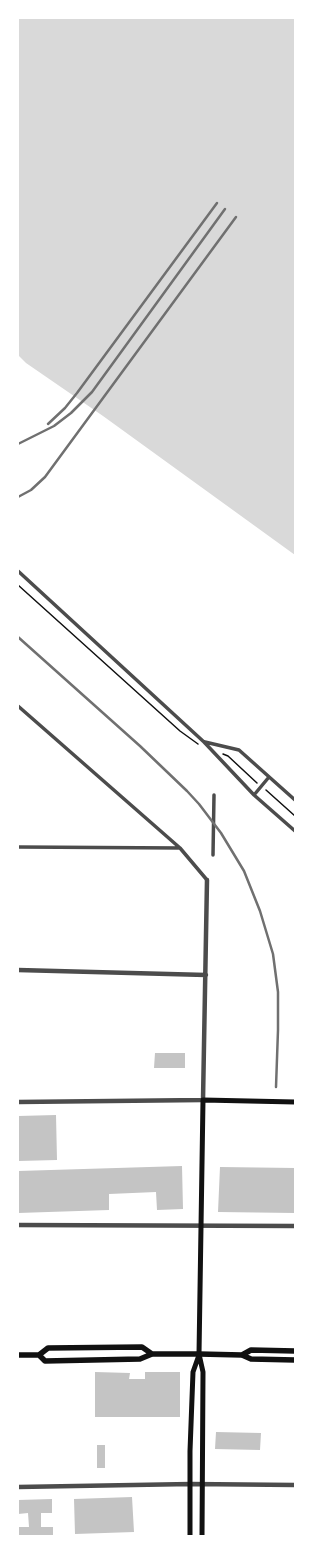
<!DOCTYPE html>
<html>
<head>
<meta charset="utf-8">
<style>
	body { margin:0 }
	#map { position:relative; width:313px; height:1554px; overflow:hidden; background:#fff; font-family:Rubik,sans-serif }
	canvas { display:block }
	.frame { position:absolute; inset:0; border:19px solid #fff; pointer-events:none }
</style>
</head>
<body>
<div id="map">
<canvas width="313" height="1554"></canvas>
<div class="frame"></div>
</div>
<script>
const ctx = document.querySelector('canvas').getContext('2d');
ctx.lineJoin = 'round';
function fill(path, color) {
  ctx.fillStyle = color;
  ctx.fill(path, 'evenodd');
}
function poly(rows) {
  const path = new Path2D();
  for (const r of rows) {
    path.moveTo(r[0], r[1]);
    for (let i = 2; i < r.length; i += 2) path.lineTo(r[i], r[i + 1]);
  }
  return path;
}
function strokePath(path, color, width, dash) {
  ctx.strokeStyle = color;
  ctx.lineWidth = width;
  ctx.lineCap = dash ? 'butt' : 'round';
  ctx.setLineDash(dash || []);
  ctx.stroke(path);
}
const water = poly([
	[18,18,295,18,295,555,103,416,26,363,18,355]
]);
const building = poly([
	[155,1053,185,1053,185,1068,154,1068],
	[56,1115,57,1160,18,1161,18,1116],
	[182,1166,183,1209,157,1210,156,1192,109,1194,109,1210,18,1213,18,1171],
	[220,1167,295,1168,295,1213,218,1212],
	[95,1372,130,1373,129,1379,145,1379,145,1372,180,1372,180,1417,95,1417],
	[216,1432,261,1433,260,1450,215,1449],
	[97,1445,105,1445,105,1468,97,1468],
	[132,1497,134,1532,75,1534,74,1499],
	[52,1499,52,1513,41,1513,41,1527,53,1527,53,1536,18,1536,18,1527,29,1527,28,1513,18,1514,18,1500]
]);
const path = poly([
	[18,585,180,731,198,744],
	[223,754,228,756,257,783],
	[266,790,295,816]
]);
const minor = poly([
	[18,571,204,742,254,795,295,831],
	[18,706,180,848,207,880],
	[205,742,239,750,295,800],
	[254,795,269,777],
	[18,847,180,848],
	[213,855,214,795]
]);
const tertiary = poly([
	[18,970,206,975],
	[18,1102,203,1100,207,880],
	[18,1225,295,1226],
	[18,1487,191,1484,295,1485]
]);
const secondary = poly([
	[190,1536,190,1451,193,1372,199,1355],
	[202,1536,203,1372,199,1354,203,1100,295,1102]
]);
const primary = poly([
	[18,1355,39,1355,48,1348,142,1347,152,1354],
	[39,1355,45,1361,140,1359,152,1354,199,1354,242,1355,251,1359,295,1360],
	[242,1355,251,1350,295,1351]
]);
const rail = poly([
	[48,424,65,408,77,393,217,203],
	[18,444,54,426,71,413,92,392,225,209],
	[18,497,31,490,45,477,236,217],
	[18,637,140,746,187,791,199,804,221,833,244,871,260,911,273,954,278,992,278,1030,276,1087]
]);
fill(water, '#d9d9d9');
fill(building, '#c4c4c4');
strokePath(path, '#111', 1.5);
strokePath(minor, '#4c4c4c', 3.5);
strokePath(tertiary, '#4c4c4c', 4.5);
strokePath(secondary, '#111', 5);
strokePath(primary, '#111', 5.5);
strokePath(rail, '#707070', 2.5);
</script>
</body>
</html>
